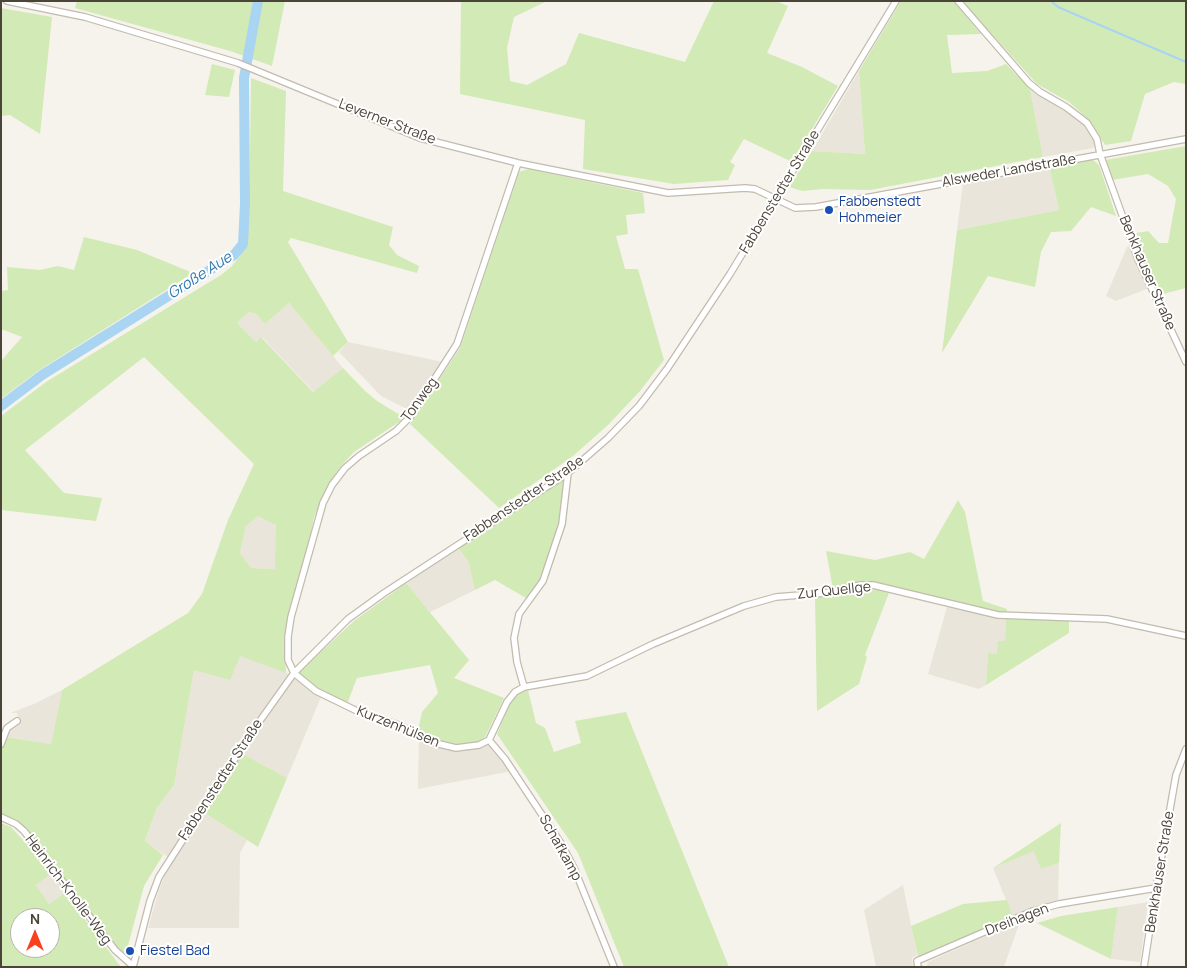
<!DOCTYPE html>
<html>
<head>
<meta charset="utf-8">
<style>
	body { margin:0 }
	#map { position:relative; width:1187px; height:968px; overflow:hidden; background:#f6f3ec; font-family:Manrope,sans-serif }
	canvas { display:block }
	.frame { position:absolute; inset:0; border:2px solid #4b4439; pointer-events:none }
	.north { position:absolute; left:10px; top:908px; width:50px; height:50px; box-sizing:border-box; background:#fff; border:1px solid #b7b4b0; border-radius:50%; rotate:0deg; font-size:14px; font-weight:700; line-height:20px; text-align:center; color:#4b4439 }
	.north::after { content:''; display:block; margin:auto; width:18px; height:22px; background:#fc3f1d; clip-path:polygon(50% 0,100% 100%,50% 72%,0 100%) }
</style>
</head>
<body>
<div id="map">
<canvas width="1187" height="968"></canvas>
<div class="frame"></div>
<div class="north">N</div>
</div>
<script>
const ctx = document.querySelector('canvas').getContext('2d');
ctx.lineJoin = 'round';
function fill(path, color) {
  ctx.fillStyle = color;
  ctx.fill(path, 'evenodd');
}
function poly(rows) {
  const path = new Path2D();
  for (const r of rows) {
    path.moveTo(r[0], r[1]);
    for (let i = 2; i < r.length; i += 2) path.lineTo(r[i], r[i + 1]);
  }
  return path;
}
function strokePath(path, color, width, dash) {
  ctx.strokeStyle = color;
  ctx.lineWidth = width;
  ctx.lineCap = dash ? 'butt' : 'round';
  ctx.setLineDash(dash || []);
  ctx.stroke(path);
}
function write(font, color, halo, rows, align = 'center') {
  ctx.font = font + ' Manrope,sans-serif';
  ctx.lineWidth = 4;
  ctx.setLineDash([]);
  ctx.textBaseline = 'middle';
  ctx.strokeStyle = halo;
  ctx.fillStyle = color;
  for (const [text, x, y, turn = 0] of rows) {
    ctx.save();
    ctx.translate(x, y);
    ctx.rotate((+turn || 0) * Math.PI / 180);
    ctx.textAlign = isNaN(turn) ? turn : align;
    if (halo) ctx.strokeText(text, 0, 0);
    ctx.fillText(text, 0, 0);
    ctx.restore();
  }
}
const residential = poly([
	[859,71,865,154,812,151],
	[1030,89,1065,109,1085,124,1096,144,1093,148,1043,157],
	[1049,166,1059,210,957,230,963,183],
	[1136,246,1154,286,1116,301,1106,296,1127,247],
	[289,303,343,368,314,392,262,337,256,342,237,323,249,312,256,314,265,324],
	[348,342,443,362,411,411,381,396,339,352],
	[258,515,276,525,276,569,251,568,240,553,246,526],
	[457,547,468,561,475,590,430,612,406,584],
	[947,607,1006,619,1005,641,997,654,988,654,986,685,979,689,928,674],
	[240,655,295,676,321,697,287,778,241,753,203,812,247,840,240,853,239,928,148,928,159,890,165,875,174,861,145,842,157,808,174,785,194,670],
	[62,690,51,744,5,737,8,729,19,721,17,713,10,713,34,704],
	[419,736,456,750,488,742,512,771,418,789],
	[1035,850,1041,869,1059,863,1058,901,1032,909,1013,917,993,868],
	[51,874,65,893,49,904,36,885],
	[903,885,917,955,912,958,913,967,876,967,864,910],
	[1148,902,1140,962,1111,959,1118,907],
	[1015,923,1019,924,1004,967,927,966,928,962]
]);
const green = poly([
	[77,1,285,1,272,66,230,51,75,8],
	[461,1,547,1,514,17,507,48,510,81,527,85,566,64,579,33,685,62,714,1,776,1,788,6,767,53,802,67,838,86,792,162,744,139,730,162,735,165,728,180,674,184,583,169,585,120,460,94],
	[901,1,953,1,981,34,947,35,952,73,987,71,1006,64,1030,89,1043,157,870,190,823,189,802,191,789,187,812,151,865,154,859,71],
	[962,1,1186,1,1186,84,1174,82,1145,94,1131,141,1105,145,1090,121,1069,102,1037,84],
	[1,8,52,17,40,134,10,115,1,116],
	[212,64,235,70,229,97,205,95],
	[251,78,286,91,283,191,393,227,389,245,397,255,419,266,417,273,291,238,288,242,348,342,333,356,289,303,265,324,256,314,249,312,237,323,256,342,261,337,313,392,343,368,364,390,377,401,405,418,354,452,341,466,329,483,314,517,309,542,289,611,285,636,286,673,240,656,230,680,194,670,174,785,157,808,145,841,163,855,144,886,126,953,118,950,29,833,16,820,1,814,1,749,5,737,51,744,62,690,188,613,202,594,228,520,254,464,144,357,25,450,64,493,102,498,96,521,1,510,1,416,46,382,221,275,231,267,240,256,246,242,249,221],
	[258,516,276,525,275,569,251,568,240,553,246,526],
	[1186,146,1186,288,1159,295,1131,234,1148,231,1159,243,1168,243,1176,199,1168,186,1148,174,1112,180,1105,160],
	[1092,159,1099,165,1116,216,1091,207,1071,231,1051,232,1041,252,1035,287,988,276,942,353,957,230,1059,210,1049,166],
	[528,169,643,193,645,213,626,215,628,234,616,236,625,269,638,269,664,360,640,391,608,425,573,456,499,508,410,424,460,348,519,172],
	[84,237,137,250,193,273,38,371,1,399,1,361,22,337,1,329,1,291,8,290,7,267,40,270,58,266,74,270],
	[564,479,570,481,566,525,550,571,545,582,531,601,495,580,475,590,468,561,458,548],
	[958,500,965,512,983,601,1007,609,1007,613,999,613,874,583,833,589,826,551,875,560,910,552,924,559],
	[406,583,469,660,454,678,504,698,485,737,478,743,460,745,442,741,418,730,422,712,438,693,430,665,357,678,347,704,317,688,298,673,354,621],
	[871,588,889,593,865,655,867,657,859,684,817,711,815,597,857,589],
	[1006,619,1069,621,1069,633,986,685,988,653,997,654,998,641,1005,641],
	[528,690,536,723,545,728,554,752,581,743,575,721,626,712,729,967,624,967,578,853,497,734,512,699,520,693],
	[241,753,287,778,258,847,203,812],
	[1,823,11,827,33,851,51,874,36,885,49,904,65,893,121,967,1,967],
	[20,918,50,918,50,948,20,948],
	[1061,823,1059,863,1041,869,1034,851,993,868],
	[1007,900,1013,917,918,957,911,926,963,904],
	[1118,907,1111,959,1037,923,1061,916]
]);
const stream = poly([
	[1051,1,1058,7,1186,62]
]);
const river = poly([
	[1,406,42,375,234,255,243,244,245,204,244,78,258,1]
]);
const minor = poly([
	[7,1,85,17,238,63,420,138,518,163,668,193,745,188,755,189,795,208,816,207,1186,139],
	[958,1,1029,83,1040,92,1066,107,1087,123,1097,139,1100,154,1138,259,1186,362],
	[518,163,457,344,410,417,396,431,359,456,345,468,332,485,323,503,291,617,288,637,288,660,294,673,316,691,357,711,399,725,435,743,456,748,479,745,489,740,507,702,515,692,524,687,517,662,514,638,519,614,543,581,562,524,568,473],
	[524,687,587,676,653,644,744,606,776,597,825,593,861,585,873,585,998,615,1107,619,1186,636],
	[489,740,505,759,562,845,574,868,614,967],
	[1,744,7,728,17,721],
	[1,817,16,824,24,831,115,950,133,966],
	[133,967,150,901,159,877,252,732,294,673,348,619,384,593,568,473,608,438,639,406,667,369,730,274,896,1],
	[918,967,917,961,1033,911,1059,904,1156,888],
	[1144,967,1156,888,1176,775,1186,749]
]);
const markers = [
	[829,210,5,"#1a4fb4"],
	[130,951,5,"#1a4fb4"]
];
const streetNames = [
	["Leverner Straße",387,122,21],
	["Alsweder Landstraße",1009,171,-10],
	["Fabbenstedter Straße",780,192,-59],
	["Benkhauser Straße",1147,273,67],
	["Tonweg",420,400,-54],
	["Fabbenstedter Straße",524,499,-34],
	["Zur Quellge",834,591,-6],
	["Kurzenhülsen",398,727,22],
	["Fabbenstedter Straße",221,780,-57],
	["Schafkamp",560,848,61],
	["Benkhauser Straße",1160,872,-81],
	["Heinrich-Knolle-Weg",68,890,53],
	["Dreihagen",1017,920,-21]
];
const transitNames = [
	["Fabbenstedt",839,202],
	["Hohmeier",839,218],
	["Fiestel Bad",140,951]
];
const waterNames = [
	["Große Aue",200,276,-33]
];
fill(residential, '#eae5da');
fill(green, '#d2eab5');
strokePath(stream, '#a9d4f2', 2);
strokePath(river, '#a9d4f2', 10);
strokePath(minor, '#c2bbae', 8);
strokePath(minor, '#fff', 5.5);
for (const [x, y, r, color] of markers) {
  const dot = new Path2D();
  dot.arc(x, y, r, 0, 2 * Math.PI);
  ctx.fillStyle = color;
  ctx.fill(dot);
  strokePath(dot, '#fff', 2);
}
write('14px', '#4b4439', '#fff', streetNames);
write('14px', '#164399', '#fff', transitNames, 'left');
write('italic 15px', '#2e7ab2', '#fff', waterNames);
</script>
</body>
</html>
